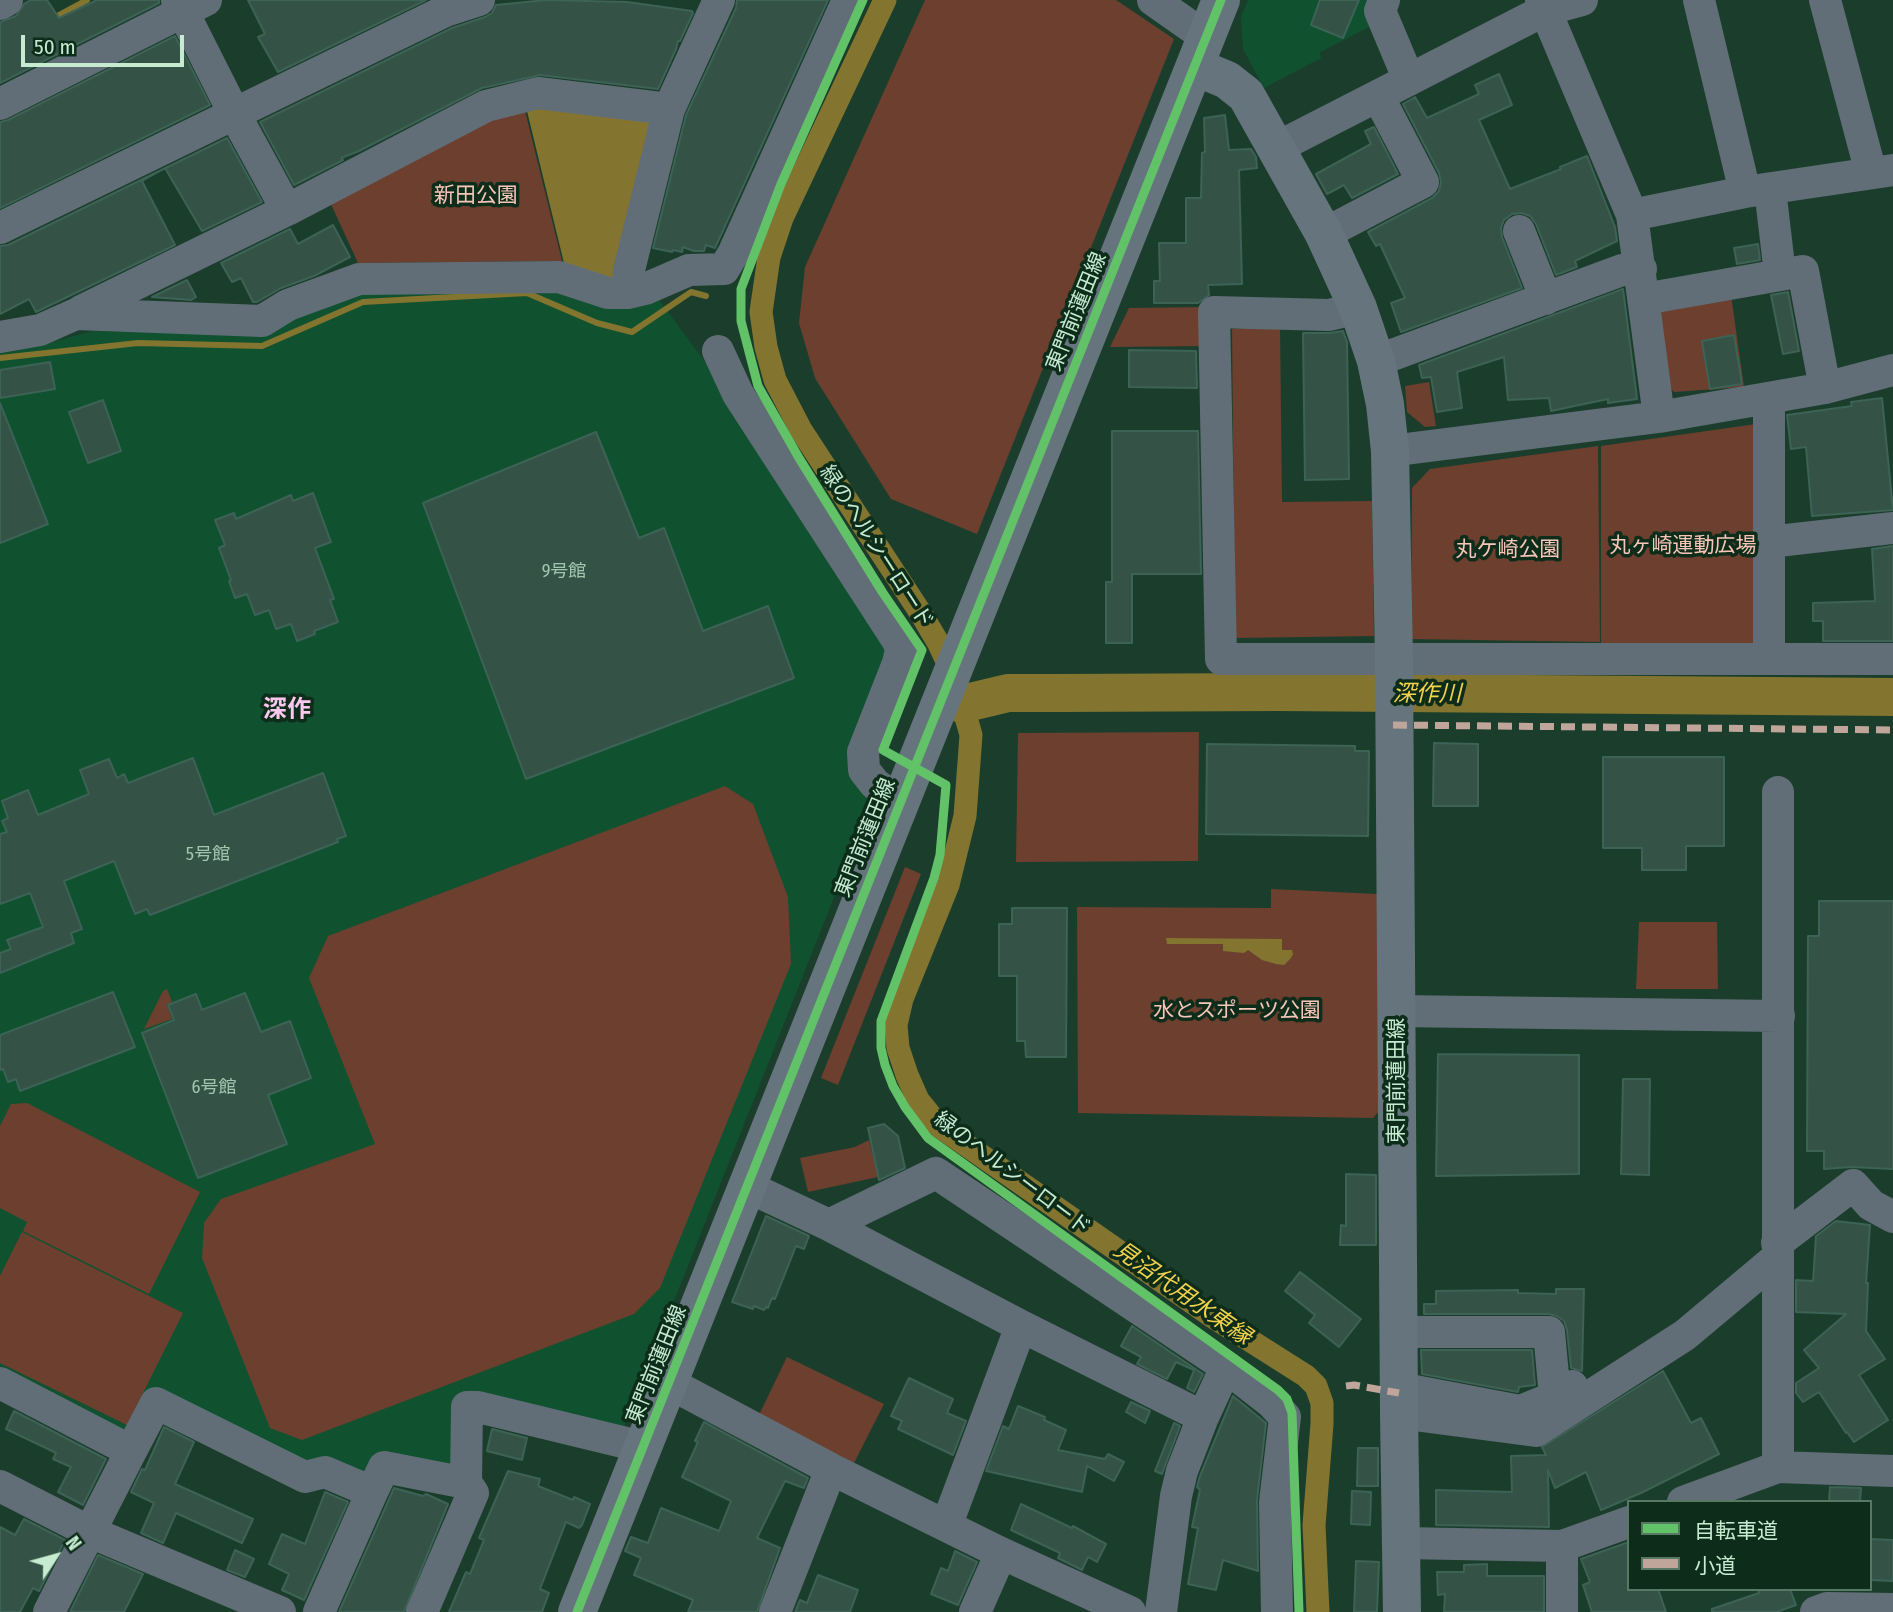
<!DOCTYPE html>
<html>
<head>
<meta charset="utf-8">
<style>
	body { margin:0 }
	#map { position:relative; width:1893px; height:1612px; overflow:hidden; background:#1b3e2c; font-family:"Fira Sans Condensed","Noto Sans JP",sans-serif }
	canvas { display:block }
	.legend { position:absolute; left:1627px; top:1500px; width:245px; height:91px; box-sizing:border-box; background:#0d2d1a; border:2px solid #577963; margin:0; padding:9px 12px; list-style:none; font-size:21px; color:#c6ebd1 }
	.legend li { display:flex; align-items:center; gap:14px; height:35px }
	.legend b { width:35px; border:2px solid #577963 }
	.north { position:absolute; left:21px; top:1521px; width:70px; height:70px; -webkit-text-stroke:5px #0d2d1a; paint-order:stroke; rotate:54deg; font-size:19px; font-weight:700; line-height:28px; text-align:center; color:#c6ebd1 }
	.north::after { content:''; display:block; margin:auto; width:24px; height:32px; background:#c6ebd1; clip-path:polygon(50% 0,100% 100%,50% 72%,0 100%) }
	.scale { position:absolute; left:21px; top:35px; width:163px; height:32px; box-sizing:border-box; border:4px solid #c6ebd1; border-top:0; padding-left:9px; font-size:21px; line-height:24px; white-space:nowrap; color:#c6ebd1; -webkit-text-stroke:5px #0d2d1a; paint-order:stroke }
</style>
</head>
<body>
<div id="map">
<canvas width="1893" height="1612"></canvas>
<ul class="legend">
<li><b style="height:9px;background:#61c268"></b>自転車道</li>
<li><b style="height:9px;background:#c0a59a"></b>小道</li>
</ul>
<div class="north">N</div>
<div class="scale">50 m</div>
</div>
<script>
const ctx = document.querySelector('canvas').getContext('2d');
ctx.lineJoin = 'round';
function fill(path, color) {
  ctx.fillStyle = color;
  ctx.fill(path, 'evenodd');
}
function poly(rows) {
  const path = new Path2D();
  for (const r of rows) {
    path.moveTo(r[0], r[1]);
    for (let i = 2; i < r.length; i += 2) path.lineTo(r[i], r[i + 1]);
  }
  return path;
}
function strokePath(path, color, width, dash) {
  ctx.strokeStyle = color;
  ctx.lineWidth = width;
  ctx.lineCap = dash ? 'butt' : 'round';
  ctx.setLineDash(dash || []);
  ctx.stroke(path);
}
function write(font, color, halo, rows, align = 'center') {
  ctx.font = font + ' "Fira Sans Condensed","Noto Sans JP",sans-serif';
  ctx.lineWidth = 7;
  ctx.setLineDash([]);
  ctx.textBaseline = 'middle';
  ctx.strokeStyle = halo;
  ctx.fillStyle = color;
  for (const [text, x, y, turn = 0] of rows) {
    ctx.save();
    ctx.translate(x, y);
    ctx.rotate((+turn || 0) * Math.PI / 180);
    ctx.textAlign = isNaN(turn) ? turn : align;
    if (halo) ctx.strokeText(text, 0, 0);
    ctx.fillText(text, 0, 0);
    ctx.restore();
  }
}
const built = poly([
	[1248,0,1375,0,1375,24,1320,52,1321,58,1264,88,1243,49,1241,17],
	[558,285,656,296,717,378,888,651,873,799,622,1432,485,1398,457,1463,450,1469,375,1454,368,1470,360,1473,311,1467,150,1388,128,1436,0,1373,0,351,43,345,92,331,255,334,354,291]
]);
const green = poly([
	[925,0,1116,0,1174,39,977,534,891,499,815,378,799,323,805,267],
	[525,111,562,261,358,263,330,202,471,126],
	[1731,295,1744,387,1674,392,1665,382,1658,312],
	[1208,307,1208,346,1110,347,1129,308],
	[1280,325,1282,502,1372,501,1374,636,1235,638,1232,329],
	[1429,382,1436,426,1425,427,1407,412,1405,386],
	[1756,424,1765,646,1601,650,1601,446],
	[1598,446,1600,642,1411,639,1412,488,1430,469],
	[1199,732,1198,861,1016,862,1018,733],
	[725,786,753,804,788,897,791,964,660,1288,634,1314,302,1440,270,1428,202,1258,204,1223,221,1199,375,1144,309,978,328,936],
	[905,867,921,874,838,1085,821,1078],
	[1271,889,1377,894,1380,1110,1373,1118,1078,1113,1077,907,1271,908],
	[1639,922,1717,922,1718,989,1636,989],
	[167,989,172,1002,167,1005,172,1019,144,1029,163,991],
	[27,1103,200,1192,149,1294,23,1231,27,1222,0,1208,0,1126,11,1104],
	[869,1140,878,1177,808,1192,800,1158,855,1147],
	[22,1232,183,1313,127,1425,0,1363,0,1276],
	[787,1357,884,1404,854,1463,759,1415]
]);
const water = poly([
	[569,104,659,122,622,271,610,280,564,263,527,111],
	[1166,938,1282,939,1282,950,1292,950,1293,954,1291,958,1284,965,1276,964,1262,960,1248,950,1244,953,1223,951,1223,944,1167,944]
]);
const stream = poly([
	[52,19,87,0],
	[0,358,138,343,262,346,363,302,527,293,597,323,632,332,691,292,706,296]
]);
const canal = poly([
	[885,0,782,218,769,257,761,312,766,347,775,380,801,430,920,612,939,644,955,678,971,735,965,816,948,885,902,999,896,1025,898,1048,907,1075,918,1100,939,1126,1213,1317,1306,1376,1316,1386,1322,1403,1322,1424,1314,1525,1318,1612]
]);
const river = poly([
	[962,704,1008,693,1060,693,1279,692,1893,697]
]);
const building = poly([
	[31,0,47,0,59,18,97,0,159,0,159,3,0,83,0,22,16,16,24,4,31,0],
	[248,0,426,0,278,72,258,37,265,34,248,0],
	[546,0,627,2,692,11,693,13,680,41,678,41,676,49,658,89,540,75,482,88,359,151,341,158,343,160,294,185,260,122,452,28,485,17,492,13,496,5,546,0],
	[737,0,828,0,715,248,706,245,704,251,694,251,683,247,682,252,673,250,672,252,653,248,686,115,736,8,737,0],
	[1320,0,1359,0,1343,38,1311,25,1320,0],
	[175,36,210,105,0,208,0,122,8,120,175,36],
	[1499,74,1512,105,1479,120,1510,189,1561,169,1560,167,1587,156,1615,227,1617,241,1575,261,1577,267,1556,275,1536,224,1530,216,1522,213,1512,214,1504,220,1501,228,1502,237,1522,288,1401,332,1391,303,1405,298,1380,244,1376,246,1368,232,1432,198,1439,191,1441,182,1439,173,1403,104,1415,97,1427,118,1479,94,1475,85,1499,74],
	[1225,115,1229,150,1251,149,1256,157,1257,168,1239,170,1242,284,1208,285,1209,295,1198,303,1154,303,1154,281,1160,281,1159,243,1186,243,1186,198,1201,198,1202,153,1205,152,1204,118,1225,115],
	[1374,127,1398,174,1352,198,1344,185,1327,194,1316,174,1371,144,1365,131,1374,127],
	[227,138,262,202,202,231,165,168,142,181,175,245,36,312,29,299,0,314,0,246,8,245,227,138],
	[333,225,350,257,314,276,281,288,257,302,253,302,241,278,232,282,221,263,290,229,298,244,333,225],
	[1758,244,1760,260,1737,264,1734,248,1758,244],
	[187,280,196,297,191,300,152,297,187,280],
	[1623,289,1637,399,1608,403,1608,399,1551,411,1549,398,1508,400,1504,357,1457,372,1462,408,1437,412,1431,377,1422,378,1419,365,1623,289],
	[1788,292,1799,351,1783,354,1771,295,1788,292],
	[1343,331,1347,342,1349,479,1305,480,1303,333,1329,333,1343,331],
	[1734,335,1742,384,1710,389,1702,341,1734,335],
	[1129,350,1196,351,1197,388,1129,387,1129,350],
	[50,362,55,389,0,398,0,370,50,362],
	[1882,398,1893,510,1812,516,1806,447,1791,449,1787,415,1852,406,1851,402,1882,398],
	[103,400,121,451,88,463,69,412,103,400],
	[0,403,48,524,0,543,0,403],
	[1112,431,1198,431,1201,574,1132,574,1132,643,1106,643,1106,582,1112,582,1112,431],
	[596,432,639,538,664,528,703,631,768,606,794,678,526,779,423,503,596,432],
	[313,493,331,542,315,548,334,599,330,600,338,622,314,631,315,634,297,641,291,624,276,629,269,610,255,615,247,594,235,598,229,581,231,580,219,548,225,545,215,520,234,513,236,519,291,495,293,501,313,493],
	[1893,546,1893,641,1823,641,1823,621,1813,621,1813,603,1875,601,1872,549,1893,546],
	[1434,743,1478,744,1478,806,1433,806,1434,743],
	[1207,744,1355,746,1355,751,1369,751,1368,836,1206,834,1207,744],
	[1603,757,1724,757,1724,846,1686,846,1686,870,1642,870,1642,848,1603,848,1603,757],
	[193,758,214,815,323,773,346,836,337,839,338,842,150,915,147,909,135,914,114,861,64,881,82,929,71,933,74,943,0,973,0,953,11,949,7,940,43,927,30,893,0,904,0,834,7,832,2,821,8,818,2,801,28,790,38,815,89,794,80,770,109,759,117,778,124,774,128,783,193,758],
	[1819,901,1893,901,1893,1169,1851,1167,1824,1169,1824,1151,1807,1151,1808,936,1819,936,1819,901],
	[1012,908,1067,908,1066,1057,1026,1057,1025,1041,1017,1041,1017,976,999,976,999,924,1012,924,1012,908],
	[113,992,135,1047,20,1091,16,1079,8,1082,3,1069,0,1070,0,1035,113,992],
	[245,993,261,1032,290,1021,311,1078,268,1095,287,1144,198,1178,142,1033,174,1020,168,1005,196,994,202,1010,245,993],
	[1438,1054,1579,1055,1579,1174,1436,1176,1438,1054],
	[1623,1079,1650,1079,1649,1175,1621,1174,1623,1079],
	[884,1124,898,1136,905,1168,879,1180,868,1128,884,1124],
	[1346,1174,1376,1175,1376,1245,1340,1245,1341,1225,1346,1226,1346,1174],
	[766,1216,809,1236,804,1249,796,1246,775,1299,772,1298,768,1308,766,1307,764,1310,754,1306,753,1309,732,1302,766,1216],
	[1836,1221,1870,1225,1866,1283,1868,1283,1866,1331,1885,1359,1859,1375,1888,1420,1854,1442,1847,1432,1846,1433,1819,1392,1803,1402,1796,1393,1796,1383,1819,1368,1804,1350,1846,1314,1796,1312,1796,1280,1813,1281,1816,1236,1836,1221],
	[1300,1272,1361,1319,1339,1347,1309,1323,1315,1315,1285,1291,1300,1272],
	[1556,1289,1584,1289,1582,1371,1571,1368,1567,1330,1564,1321,1557,1316,1549,1314,1424,1314,1424,1304,1436,1304,1436,1291,1518,1290,1518,1293,1556,1294,1556,1289],
	[1132,1326,1203,1374,1194,1392,1187,1388,1194,1370,1176,1362,1167,1379,1137,1364,1141,1357,1121,1346,1132,1326],
	[1421,1350,1532,1350,1535,1385,1519,1387,1518,1392,1422,1374,1421,1350],
	[1663,1371,1691,1423,1701,1418,1719,1454,1641,1493,1601,1510,1586,1472,1555,1488,1548,1470,1549,1527,1436,1525,1436,1490,1512,1492,1511,1456,1546,1455,1542,1447,1663,1371],
	[909,1378,953,1399,947,1413,966,1421,953,1455,898,1429,902,1421,891,1416,909,1378],
	[1233,1396,1266,1423,1257,1500,1258,1571,1223,1560,1216,1590,1188,1584,1198,1528,1192,1527,1200,1490,1197,1487,1200,1476,1233,1396],
	[1131,1402,1150,1411,1145,1423,1126,1412,1131,1402],
	[1018,1406,1045,1417,1044,1420,1066,1430,1058,1450,1105,1459,1108,1454,1124,1462,1114,1481,1087,1466,1082,1492,986,1471,1003,1426,1009,1429,1018,1406],
	[14,1411,106,1459,83,1505,58,1492,71,1467,53,1459,56,1453,46,1448,6,1429,14,1411],
	[704,1422,808,1478,804,1488,785,1481,757,1538,780,1548,757,1612,688,1612,693,1600,634,1575,641,1558,625,1551,631,1537,648,1543,661,1508,719,1531,731,1501,682,1477,698,1442,695,1441,704,1422],
	[1174,1423,1180,1426,1162,1474,1155,1471,1174,1423],
	[164,1427,194,1442,175,1484,253,1519,242,1543,176,1513,163,1543,141,1533,154,1503,131,1492,142,1469,145,1470,164,1427],
	[492,1429,527,1438,522,1460,487,1451,492,1429],
	[1358,1448,1378,1448,1378,1486,1357,1486,1358,1448],
	[508,1471,540,1479,538,1486,573,1500,574,1497,590,1504,582,1525,579,1528,566,1522,540,1589,549,1593,542,1612,449,1612,466,1572,470,1574,484,1540,479,1538,508,1471],
	[1830,1487,1861,1488,1860,1502,1829,1502,1830,1487],
	[394,1488,423,1496,426,1494,448,1504,404,1612,339,1612,394,1488],
	[1352,1491,1371,1492,1370,1525,1351,1524,1352,1491],
	[325,1492,348,1502,304,1600,282,1590,289,1574,269,1564,282,1534,305,1544,325,1492],
	[1021,1504,1072,1528,1073,1526,1106,1544,1097,1562,1088,1557,1082,1570,1058,1558,1060,1553,1011,1530,1021,1504],
	[24,1519,65,1540,39,1591,33,1588,20,1612,0,1612,0,1527,15,1535,24,1519],
	[1870,1539,1893,1540,1893,1581,1870,1580,1870,1539],
	[1629,1542,1629,1589,1658,1589,1666,1612,1592,1612,1583,1585,1590,1582,1581,1559,1629,1542],
	[235,1550,254,1559,245,1577,227,1570,235,1550],
	[955,1551,977,1562,958,1605,931,1594,941,1568,948,1571,955,1551],
	[98,1555,143,1574,124,1612,70,1612,98,1555],
	[1356,1561,1379,1562,1377,1612,1354,1612,1356,1561],
	[1487,1564,1487,1576,1544,1576,1544,1612,1444,1612,1445,1594,1438,1595,1437,1572,1464,1572,1464,1565,1487,1564],
	[818,1575,858,1590,850,1612,795,1612,800,1600,807,1603,818,1575],
	[1758,1589,1790,1589,1796,1605,1777,1612,1712,1612,1712,1609,1759,1593,1758,1589]
]);
const minor = poly([
	[177,0,234,113,287,210],
	[1153,0,1207,38],
	[1384,0,1380,11,1409,80],
	[1541,0,1632,215,1659,417],
	[1699,0,1745,192],
	[1825,0,1871,173],
	[0,4,7,0],
	[0,104,206,0],
	[1276,148,1545,10,1582,0],
	[1770,189,1780,274],
	[1632,215,1745,192,1893,170],
	[0,228,445,11,479,0],
	[1519,231,1546,299],
	[1324,234,1423,182,1378,96],
	[628,293,629,270,669,109,719,0],
	[1644,299,1803,271,1825,388],
	[1358,308,1329,315,1214,312,1221,659,1893,659],
	[81,311,287,210,486,106,538,93,669,109],
	[0,337,40,330,76,314,262,321,288,305,359,279,559,277,608,293,628,293,645,289,689,270,724,269,733,254,848,0],
	[718,351,738,394,898,641,901,650,898,663,863,752,864,770,875,784,900,801],
	[1376,361,1622,270,1641,269],
	[1390,451,1659,417,1825,388,1893,370],
	[1769,542,1893,528],
	[1769,658,1769,398],
	[1396,1011,1779,1016],
	[748,1187,829,1225,1021,1326,1203,1417],
	[829,1225,936,1173,1226,1367,1271,1402,1285,1417,1275,1502,1277,1612],
	[1777,1243,1853,1185,1871,1205,1893,1217],
	[1399,1332,1549,1332,1555,1397],
	[0,1383,131,1451,156,1403,305,1477,325,1472,372,1492,384,1467,466,1483,467,1407,478,1407,643,1447],
	[669,1383,831,1469,1001,1553,1130,1612],
	[1399,1388,1520,1411,1555,1397,1572,1386],
	[1399,1413,1536,1431,1685,1335,1778,1257],
	[1778,1467,1778,792],
	[0,1486,90,1532,280,1612],
	[1683,1502,1778,1467,1893,1471],
	[947,1524,1021,1326],
	[1403,1543,1562,1546,1629,1522],
	[49,1612,131,1451],
	[319,1612,372,1492],
	[422,1612,473,1493,466,1483],
	[775,1612,831,1469],
	[975,1612,1001,1553],
	[1161,1612,1176,1496,1182,1471,1203,1417,1226,1367],
	[1562,1612,1562,1546],
	[1816,1612,1827,1608,1893,1609]
]);
const major = poly([
	[1196,67,1227,80,1246,95,1324,234,1358,308,1376,361,1385,404,1390,451,1394,659,1399,1413,1402,1612],
	[577,1612,1221,0]
]);
const quiet = poly([
	[1393,725,1893,730],
	[1346,1386,1354,1385,1399,1393]
]);
const cycleway = poly([
	[863,0,781,184,741,289,741,321,758,386,799,458,883,593,922,650,883,750,946,785,940,855,934,878,881,1021,881,1048,885,1065,893,1086,905,1107,928,1138,1278,1390,1287,1399,1292,1413,1299,1612],
	[577,1612,1221,0]
]);
const numberNames = [
	["9号館",564,572],
	["5号館",208,855],
	["6号館",214,1088]
];
const parkNames = [
	["新田公園",476,196],
	["丸ヶ崎運動広場",1683,546],
	["丸ケ崎公園",1508,550],
	["水とスポーツ公園",1237,1011]
];
const streetNames = [
	["東門前蓮田線",1077,312,-68],
	["緑のヘルシーロード",876,547,57],
	["東門前蓮田線",866,838,-68],
	["東門前蓮田線",1397,1081,-90],
	["緑のヘルシーロード",1012,1174,37],
	["東門前蓮田線",657,1365,-68]
];
const waterNames = [
	["深作川",1427,695],
	["見沼代用水東縁",1182,1294,35]
];
const quarterNames = [
	["深作",287,710]
];
fill(built, '#10522f');
fill(green, '#6c3f2f');
fill(water, '#83752f');
strokePath(stream, '#83752f', 6);
strokePath(canal, '#83752f', 23);
strokePath(river, '#83752f', 38);
fill(building, '#345346');
strokePath(building, '#3d6256', 2);
strokePath(minor, '#626e77', 32);
strokePath(major, '#66757d', 38);
strokePath(quiet, '#c0a59a', 7, [14, 7]);
strokePath(cycleway, '#61c268', 9);
write('18px', '#a2c5ae', null, numberNames);
write('21px', '#f8c6b9', '#0d2d1a', parkNames);
write('21px', '#c6ebd1', '#0d2d1a', streetNames);
write('italic 23px', '#f2d14c', '#0d2d1a', waterNames);
write('bold 24px', '#fcc7ef', '#0d2d1a', quarterNames);
</script>
</body>
</html>
